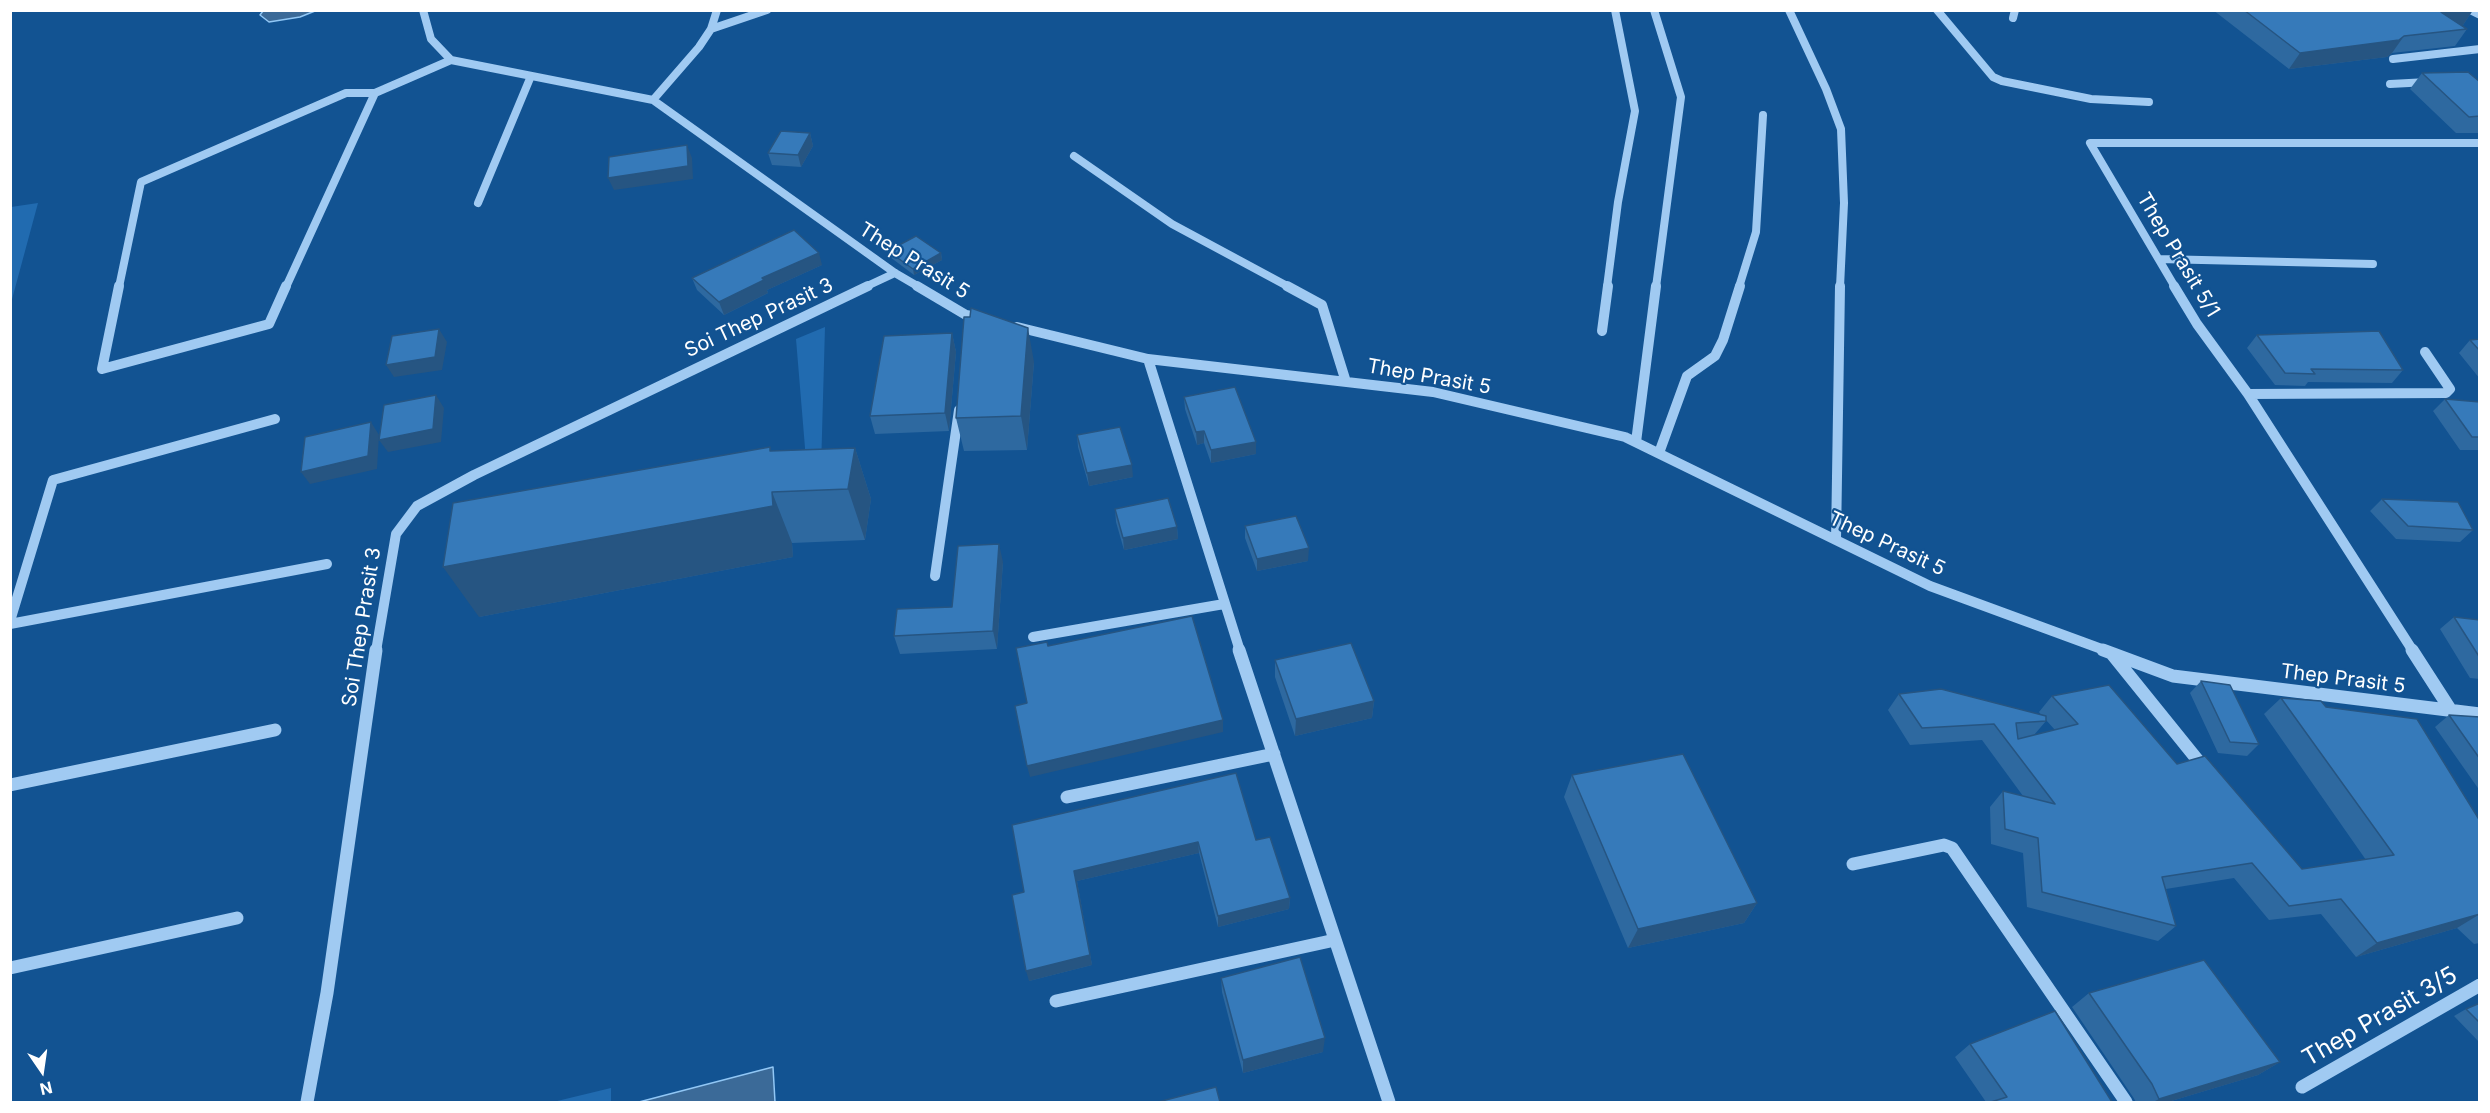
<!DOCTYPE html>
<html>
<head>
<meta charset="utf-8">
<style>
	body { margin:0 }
	#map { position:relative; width:2490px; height:1113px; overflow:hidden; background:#125392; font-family:Inter,sans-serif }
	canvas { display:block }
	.frame { position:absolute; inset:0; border:12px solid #fff; pointer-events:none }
	.north { position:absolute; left:12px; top:1041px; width:60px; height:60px; -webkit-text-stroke:4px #125392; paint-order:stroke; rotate:167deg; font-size:16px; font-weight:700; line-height:24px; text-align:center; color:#fff }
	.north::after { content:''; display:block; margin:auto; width:21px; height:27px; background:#fff; clip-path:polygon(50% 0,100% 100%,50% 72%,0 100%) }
</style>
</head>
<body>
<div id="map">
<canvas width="2490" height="1113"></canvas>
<div class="frame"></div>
<div class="north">N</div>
</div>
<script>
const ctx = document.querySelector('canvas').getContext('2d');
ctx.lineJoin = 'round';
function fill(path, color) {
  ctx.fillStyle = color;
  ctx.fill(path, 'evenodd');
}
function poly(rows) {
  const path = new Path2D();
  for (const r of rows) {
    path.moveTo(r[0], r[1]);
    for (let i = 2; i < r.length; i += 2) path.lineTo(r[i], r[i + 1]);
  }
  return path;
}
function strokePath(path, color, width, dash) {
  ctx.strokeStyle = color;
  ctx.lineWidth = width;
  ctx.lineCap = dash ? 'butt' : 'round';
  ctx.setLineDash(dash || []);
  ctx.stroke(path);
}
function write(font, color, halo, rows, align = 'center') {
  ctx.font = font + ' Inter,sans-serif';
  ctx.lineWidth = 4.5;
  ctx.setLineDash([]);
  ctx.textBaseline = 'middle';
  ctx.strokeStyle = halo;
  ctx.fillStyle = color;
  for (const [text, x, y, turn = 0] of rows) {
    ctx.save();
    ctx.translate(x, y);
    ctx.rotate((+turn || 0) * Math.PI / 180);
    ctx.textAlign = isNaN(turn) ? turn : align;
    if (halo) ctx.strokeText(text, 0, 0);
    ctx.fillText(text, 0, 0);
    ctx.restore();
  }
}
const green = poly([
	[38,203,11,303,11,207],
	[825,327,821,469,807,472,796,339],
	[611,1088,611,1102,553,1102]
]);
const water = poly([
	[263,11,263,10,315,11,300,17,269,22,260,15,263,11],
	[773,1067,775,1102,639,1102,773,1067]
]);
const minorFar2 = poly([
	[423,10,431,39,451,60,653,100,895,273,919,287],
	[1654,10,1681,97,1656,287],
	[1789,10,1826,89,1841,129,1844,203,1840,287],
	[1937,10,1993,77,2002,81,2091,99,2149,102],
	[2470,10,2480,15],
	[2013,18,2015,10],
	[711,29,767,10],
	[2393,59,2480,49],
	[2390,84,2428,82],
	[375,93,451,60],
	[653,100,699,47,711,29,717,10],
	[1074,156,1172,224,1289,287],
	[478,203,531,76],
	[2159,259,2373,264],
	[119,287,141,182,346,93,375,93],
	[286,287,375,93],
	[865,287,895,273],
	[1607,287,1618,202,1635,111,1615,10],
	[1739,287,1756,232,1763,115],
	[2175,287,2090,143,2480,143]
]);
const minorFar1 = poly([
	[119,286,102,369,269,324,286,286],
	[917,286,966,315,984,319],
	[1287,286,1322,305,1346,382],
	[2174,286,2197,324,2248,394,2413,651],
	[1017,327,1148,359,1433,392,1625,437,1930,586,2107,651],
	[1602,331,1608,286],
	[1148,359,1240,651],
	[2248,394,2446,393,2450,389,2425,352],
	[1636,442,1656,286],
	[1659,453,1687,376,1715,356,1723,340,1740,286],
	[1836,540,1840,286],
	[935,576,959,410],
	[10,621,53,480,275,419],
	[10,624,327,564],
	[1033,637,1224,604],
	[376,651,396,534,417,506,474,475,868,286]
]);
const minor = poly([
	[1239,650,1389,1102],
	[2103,650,2173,676,2480,714],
	[2412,650,2450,709],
	[2112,654,2204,768],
	[10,785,275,730],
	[1067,797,1274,754],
	[1853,864,1944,845,1952,848,2126,1102],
	[10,968,237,918],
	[1056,1001,1335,940],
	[2302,1087,2480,985],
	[307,1102,327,993,376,650]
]);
const wall = poly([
	[2213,10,2473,10,2463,25,2460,25,2467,29,2455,46,2392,53,2387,57,2289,69],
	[2422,73,2480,82,2480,133,2456,133,2410,89],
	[810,133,813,146,801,167,772,165,768,153],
	[888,251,941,253,942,260,914,275,890,257],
	[822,265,767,290,768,293,724,315,697,290,692,278],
	[952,333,956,352,949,431,875,434,870,416],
	[2257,335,2403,370,2392,383,2308,382,2305,386,2275,385,2247,348],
	[2480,339,2480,379,2459,353,2470,340],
	[1034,362,1027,450,964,451,956,418],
	[1184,397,1256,442,1256,454,1211,463,1204,443,1197,445,1185,409],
	[2445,399,2480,402,2480,450,2460,450,2433,411],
	[1077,435,1133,477,1089,486,1078,447],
	[855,448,871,499,865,540,792,543,793,557,479,617,772,451],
	[2382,499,2473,530,2460,542,2396,539,2370,511],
	[1115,509,1177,527,1178,539,1124,550,1116,522],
	[1245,526,1308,561,1257,571,1245,538],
	[1003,562,997,649,900,654,894,636,952,607],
	[2454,617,2480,620,2480,679,2470,678,2440,629],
	[1275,660,1374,701,1372,718,1295,736,1275,677],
	[2201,681,2259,744,2247,756,2218,753,2190,693],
	[1899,694,2041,715,2039,712,2052,696,2177,764,2302,869,2366,860,2264,714,2281,698,2326,707,2480,821,2480,943,2474,944,2457,928,2356,957,2321,914,2269,920,2234,878,2166,889,2176,926,2158,941,2027,907,2023,853,1991,844,1990,807,2003,791,2023,796,1982,740,1910,745,1888,710],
	[2046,720,2055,730,2034,735,2046,721],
	[2449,715,2480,717,2480,791,2435,727],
	[1572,775,1757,903,1744,923,1628,948,1564,797],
	[1012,825,1256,840,1290,898,1289,909,1218,927,1199,853,1077,881,1092,965,1029,981,1024,892],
	[1221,978,1323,1052,1243,1073,1222,992],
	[2089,993,2280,1062,2258,1075,2168,1102,2136,1102,2133,1097,2072,1007],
	[2480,1003,2480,1043,2454,1016,2466,1009],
	[1970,1044,2112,1102,1986,1102,1955,1057]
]);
const shadedWall = poly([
	[2456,10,2473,10,2463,25,2429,29,2441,12],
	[2404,36,2392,53,2387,57,2289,69,2300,53],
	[810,133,813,146,801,167,798,155],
	[687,145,692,158,693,179,614,190,608,178],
	[819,253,822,265,767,290,768,293,724,315,719,302,762,278],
	[941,253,942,260,914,275,913,269],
	[1028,328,1034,362,1027,450,1021,416],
	[439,329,447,342,442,370,394,377,386,365],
	[952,333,956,352,949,431,945,413],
	[436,395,444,408,441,442,388,452,379,440],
	[371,422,379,435,377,469,310,484,301,472],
	[1204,431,1204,443,1197,445,1196,432],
	[1256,442,1256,454,1211,463,1211,450],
	[855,448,871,499,865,540,848,489],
	[1132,465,1133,477,1089,486,1087,473],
	[772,492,792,543,793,557,479,617,443,567],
	[1177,527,1178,539,1124,550,1123,538],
	[999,544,1003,562,997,649,993,631],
	[1309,548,1308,561,1257,571,1257,559],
	[1374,701,1372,718,1295,736,1296,719],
	[1223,720,1223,732,1030,777,1027,766],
	[1198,842,1199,853,1077,881,1092,965,1029,981,1026,971,1074,871],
	[1290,898,1289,909,1218,927,1218,916],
	[1757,903,1744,923,1628,948,1638,929],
	[2480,914,2457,928,2356,957,2377,943],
	[1325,1038,1323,1052,1243,1073,1243,1060],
	[2280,1062,2258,1075,2168,1102,2153,1102,2159,1099]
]);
const building = poly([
	[2244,10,2456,10,2441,12,2467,29,2404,36,2399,40,2300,53,2244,10],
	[2468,72,2480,82,2480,116,2469,117,2422,73,2468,72],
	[781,131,810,133,798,155,768,153,781,131],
	[687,145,688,166,608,178,609,157,687,145],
	[794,230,819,253,762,278,764,280,719,302,692,278,794,230],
	[916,236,941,253,913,269,888,251,916,236],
	[971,308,1028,328,1021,416,956,418,964,317,970,317,971,308],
	[439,329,435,357,386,365,392,336,439,329],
	[2379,331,2403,370,2311,369,2315,374,2285,373,2257,335,2379,331],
	[952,333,945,413,870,416,884,336,952,333],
	[2480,339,2480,351,2470,340,2480,339],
	[1235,387,1256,442,1211,450,1204,431,1196,432,1184,397,1235,387],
	[436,395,433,429,379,440,384,405,436,395],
	[2445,399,2480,402,2480,437,2472,437,2445,399],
	[371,422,368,456,301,472,305,437,371,422],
	[1120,427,1132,465,1087,473,1077,435,1120,427],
	[770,447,770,451,855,448,848,489,772,492,773,506,443,567,453,503,770,447],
	[1168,498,1177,527,1123,538,1115,509,1168,498],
	[2382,499,2458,502,2473,530,2408,526,2382,499],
	[1296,516,1309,548,1257,559,1245,526,1296,516],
	[999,544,993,631,894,636,897,609,952,607,958,546,999,544],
	[1192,616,1223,720,1027,766,1015,706,1027,703,1016,648,1047,642,1048,646,1192,616],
	[2454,617,2480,620,2480,658,2454,617],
	[1351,643,1374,701,1296,719,1275,660,1351,643],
	[2201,681,2230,685,2259,744,2230,742,2201,681],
	[2109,685,2177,764,2205,756,2302,869,2394,855,2281,698,2321,701,2326,707,2417,719,2480,821,2480,914,2377,943,2341,899,2289,906,2252,863,2162,877,2176,926,2042,892,2038,838,2005,829,2003,791,2055,804,1994,724,1922,728,1899,694,1941,689,2046,716,2046,721,2016,723,2018,739,2078,724,2052,696,2109,685],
	[2449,715,2480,717,2480,759,2449,715],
	[1683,754,1757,903,1638,929,1572,775,1683,754],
	[1236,773,1256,840,1270,837,1290,898,1218,916,1198,842,1074,871,1090,955,1026,971,1012,895,1024,892,1012,825,1236,773],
	[1300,957,1325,1038,1243,1060,1221,978,1300,957],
	[2204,960,2280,1062,2159,1099,2152,1084,2089,993,2204,960],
	[2480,1003,2480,1023,2466,1009,2480,1003],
	[2055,1011,2112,1102,1991,1102,2007,1097,1970,1044,2055,1011],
	[1216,1087,1220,1102,1158,1102,1216,1087]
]);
const streetNames = [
	["Thep Prasit 5/1",2178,255,59],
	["Thep Prasit 5",914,261,32],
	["Soi Thep Prasit 3",759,318,-25],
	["Thep Prasit 5",1429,377,10],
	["Thep Prasit 5",1887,544,25],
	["Soi Thep Prasit 3",362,627,-81],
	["Thep Prasit 5",2343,679,7]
];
const nearStreetnames = [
	["Thep Prasit 3/5",2380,1017,-30]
];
fill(green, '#216bb0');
fill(water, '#3b6a98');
strokePath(water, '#91c7f5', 1.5);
strokePath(minorFar2, '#a0caf2', 8);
strokePath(minorFar1, '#a0caf2', 10);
strokePath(minor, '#a0caf2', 13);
fill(wall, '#2e69a0');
fill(shadedWall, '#265582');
fill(building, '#367aba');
strokePath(building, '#265582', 1.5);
write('20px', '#fff', '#125392', streetNames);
write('24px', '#fff', '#125392', nearStreetnames);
</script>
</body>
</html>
